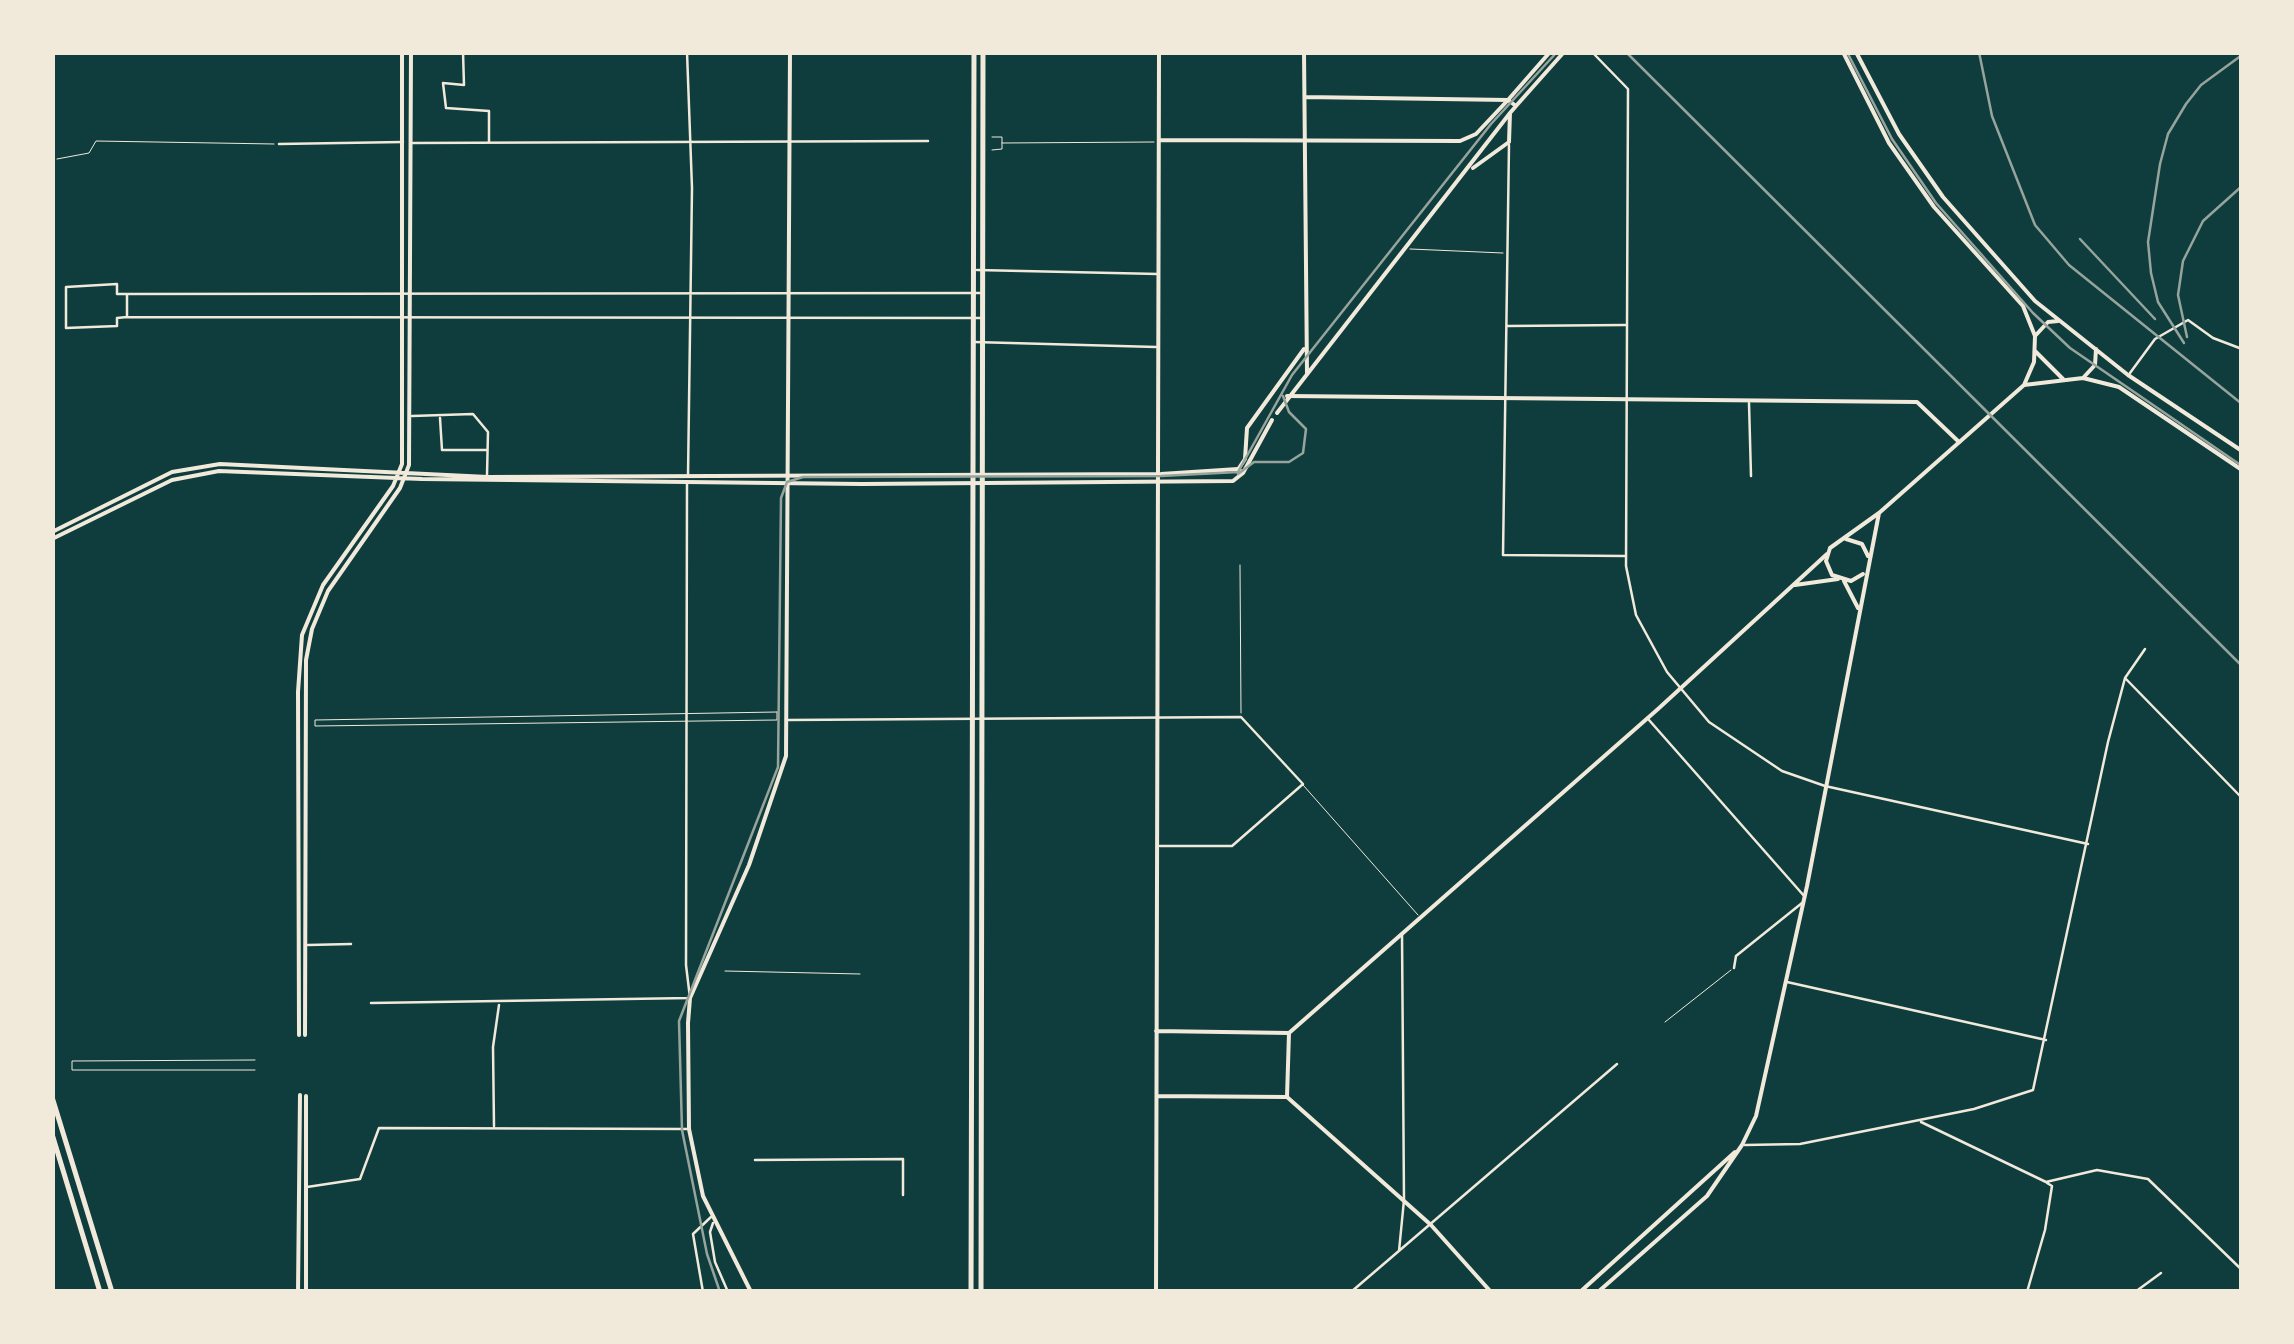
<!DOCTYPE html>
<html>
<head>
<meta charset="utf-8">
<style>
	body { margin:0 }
	#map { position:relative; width:2294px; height:1344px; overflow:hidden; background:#0f3d3e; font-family:"Exo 2",sans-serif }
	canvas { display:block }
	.frame { position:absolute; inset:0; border:55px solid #f1e9da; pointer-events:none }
</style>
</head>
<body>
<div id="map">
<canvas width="2294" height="1344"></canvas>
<div class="frame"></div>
</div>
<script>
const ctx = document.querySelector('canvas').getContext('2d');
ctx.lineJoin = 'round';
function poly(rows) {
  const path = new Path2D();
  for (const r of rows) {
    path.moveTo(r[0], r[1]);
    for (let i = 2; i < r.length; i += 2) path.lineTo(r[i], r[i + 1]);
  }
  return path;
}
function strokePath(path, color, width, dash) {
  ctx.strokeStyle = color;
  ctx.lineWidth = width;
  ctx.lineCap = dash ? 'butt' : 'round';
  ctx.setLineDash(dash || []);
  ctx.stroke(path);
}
const service = poly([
	[57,159,89,153,96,141,274,144],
	[1410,249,1503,253],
	[1240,565,1241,713],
	[1303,785,1418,915],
	[1665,1022,1731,970]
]);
const pedestrian = poly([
	[992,137,1002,137,1002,149,992,150],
	[1002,143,1154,142],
	[777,712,777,720,315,726,315,720,777,712],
	[725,971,860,974],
	[255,1060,72,1061,72,1070,255,1070]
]);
const minor = poly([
	[463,52,464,85,443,83,446,108,489,111,489,142],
	[687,52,692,188,688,476],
	[1592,52,1628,89,1626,566,1636,615,1667,672,1709,722,1782,771,1825,786,2088,844],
	[465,53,475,52],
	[411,143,928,141],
	[279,144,403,142],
	[1509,145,1503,555,1625,556],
	[977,270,1158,274],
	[127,294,127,316],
	[981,318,127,317,117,318,117,326,66,328,66,287,117,284,117,294,983,293],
	[1508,326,1625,325],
	[974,342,1156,347],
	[2130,373,2155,339,2188,320,2213,338,2242,349],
	[1749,403,1751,476],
	[412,416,473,414,488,432,487,475],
	[440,418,442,450,486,450],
	[2125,678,2242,798],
	[788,720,1241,717,1303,784,1232,846,1160,846],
	[1649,720,1805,897],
	[308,945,351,944],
	[1734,968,1736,956,1802,903],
	[1787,982,2046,1040],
	[371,1003,690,998,686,965,687,484],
	[1921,1122,2046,1182,2097,1170,2148,1179,2242,1270],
	[494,1126,493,1047,499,1005],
	[1745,1145,1800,1144,1974,1109,2033,1090,2108,742,2125,678,2145,649],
	[755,1160,903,1159,903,1195],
	[307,1187,360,1179,379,1128,688,1129],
	[713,1223,710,1232,715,1262,728,1292],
	[1399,1251,1404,1200,1402,934],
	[703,1292,693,1234,711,1217],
	[1351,1292,1617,1064],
	[2027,1292,2045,1230,2052,1186,2047,1183],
	[2135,1292,2161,1273]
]);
const tertiary = poly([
	[1304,52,1307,373],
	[1305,97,1508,100],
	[1160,140,1460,141,1476,134,1508,100],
	[1287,396,1917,402,1959,442],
	[1239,468,1245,459,1247,428,1304,349],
	[1795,585,1838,579],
	[1156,1031,1289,1033],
	[1289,1033,1658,709,1827,554],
	[1157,1096,1287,1097,1289,1033],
	[1287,1097,1431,1225,1491,1292],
	[751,1292,703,1196,689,1129,688,1023,690,998,749,865,786,756,790,52],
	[1156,1292,1159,52]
]);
const secondary = poly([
	[1843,52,1889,143,1934,207,2023,306,2035,336,2034,362,2024,385,1879,513,1830,548,1826,561,1832,575,1851,581,1863,574],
	[1856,52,1899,134,1943,197,2035,301,2128,375,2242,451],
	[1516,106,1564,52],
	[1473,168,1509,142,1510,113,1516,106,1508,100,1550,52],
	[2035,336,2048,322,2058,321],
	[2035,351,2063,379],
	[2083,378,2119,387,2242,470],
	[2024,385,2083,378,2095,365,2096,349],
	[1277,413,1510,113],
	[52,532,172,472,220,464,488,477,1161,474,1238,469,1243,473],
	[52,539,172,480,219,471,422,479,862,484,1233,481,1243,473,1272,420],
	[1846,539,1862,544,1868,556],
	[1844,581,1858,608],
	[299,1035,298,692,302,635,323,585,393,486,402,464,402,52],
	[305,1035,306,660,312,629,328,591,400,488,409,465,411,52],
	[306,1096,306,1292],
	[298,1292,300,1095],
	[1580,1292,1735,1152],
	[1598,1292,1707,1196,1742,1145,1756,1116,1807,886,1879,513]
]);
const primary = poly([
	[52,1097,112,1292],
	[52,1134,100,1292],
	[971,1292,974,52],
	[981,1292,983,52]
]);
const tram = poly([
	[1847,52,1892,139,1936,203,2033,313,2070,348,2242,466],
	[1238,474,1254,462,1289,462,1303,453,1306,429,1289,412,1283,396],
	[720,1292,707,1254,682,1130,679,1021,778,767,781,498,787,482,803,477,1161,476,1238,472,1292,375,1491,124,1557,52]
]);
const rail = poly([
	[1626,52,2242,666],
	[1979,52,1992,116,2035,225,2069,265,2242,404],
	[2080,239,2155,319],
	[2187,337,2178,295,2183,261,2203,221,2242,186],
	[2184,343,2158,302,2151,273,2148,242,2160,164,2168,134,2186,104,2201,85,2242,55]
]);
strokePath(service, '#f1e9da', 1);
strokePath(pedestrian, '#f1e9da', 1);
strokePath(minor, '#f1e9da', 2.5);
strokePath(tertiary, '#f1e9da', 4);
strokePath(secondary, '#f1e9da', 4);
strokePath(primary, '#f1e9da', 5);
strokePath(tram, '#97a49c', 2.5);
strokePath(rail, '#97a49c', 2.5);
</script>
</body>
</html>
